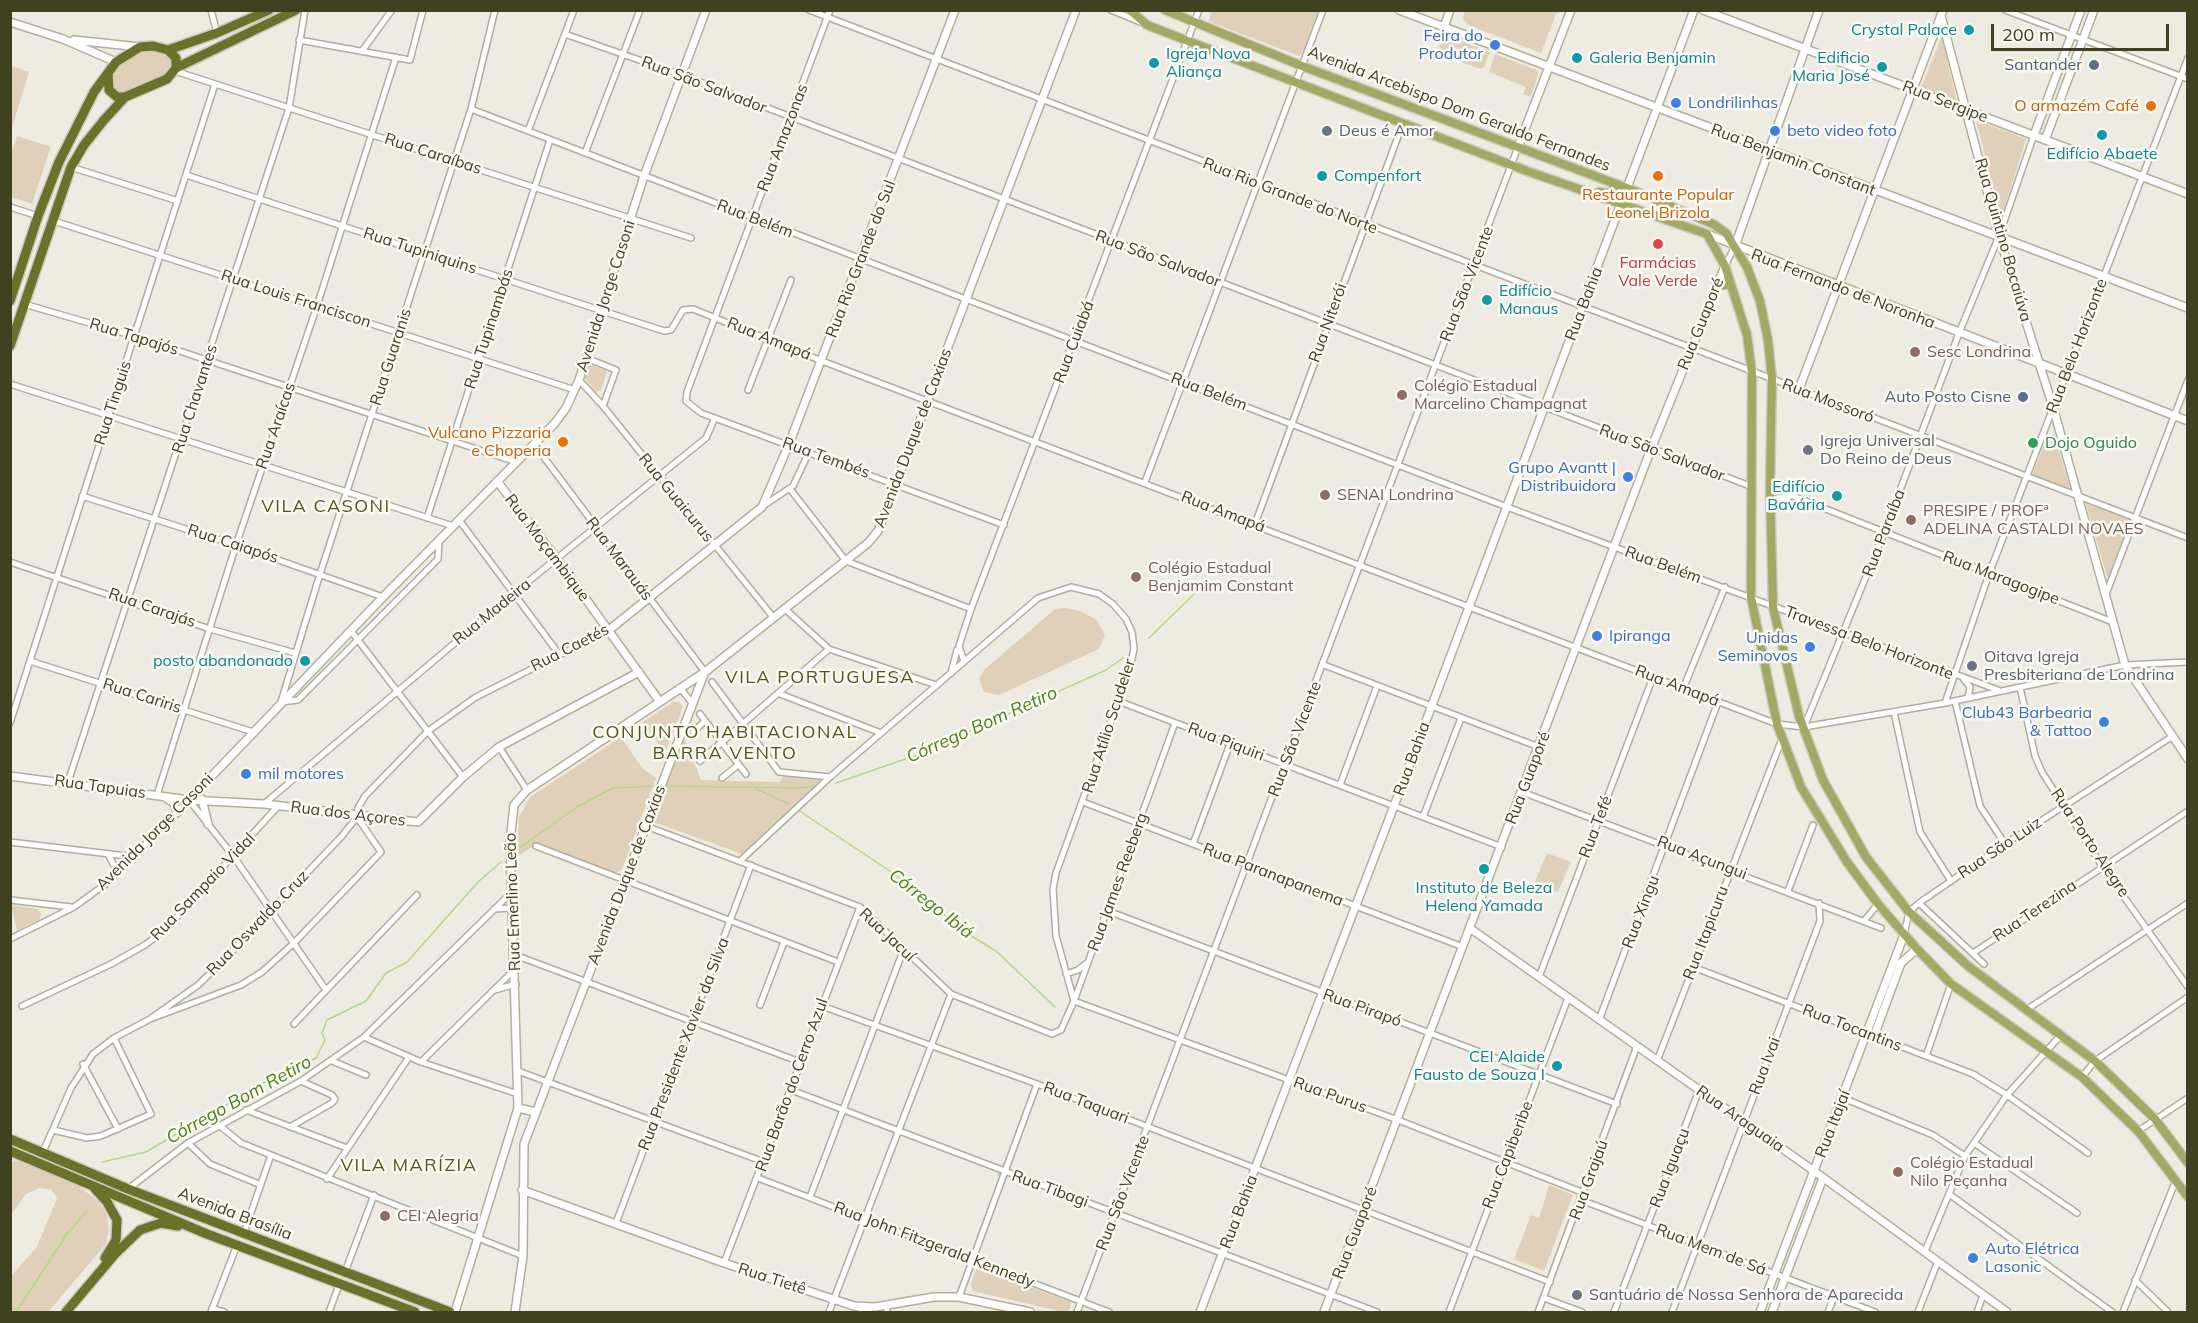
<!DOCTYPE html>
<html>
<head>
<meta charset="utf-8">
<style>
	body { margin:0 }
	#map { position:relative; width:2198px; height:1323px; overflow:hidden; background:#eeece2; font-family:Mulish,sans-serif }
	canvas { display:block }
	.frame { position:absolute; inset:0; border:12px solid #404120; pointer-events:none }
	.scale { position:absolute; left:1991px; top:24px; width:178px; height:27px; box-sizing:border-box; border:3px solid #404120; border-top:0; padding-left:8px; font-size:18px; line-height:21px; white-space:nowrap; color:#404120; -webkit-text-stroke:4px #faf9f4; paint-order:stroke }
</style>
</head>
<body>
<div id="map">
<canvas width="2198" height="1323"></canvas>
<div class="frame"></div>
<div class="scale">200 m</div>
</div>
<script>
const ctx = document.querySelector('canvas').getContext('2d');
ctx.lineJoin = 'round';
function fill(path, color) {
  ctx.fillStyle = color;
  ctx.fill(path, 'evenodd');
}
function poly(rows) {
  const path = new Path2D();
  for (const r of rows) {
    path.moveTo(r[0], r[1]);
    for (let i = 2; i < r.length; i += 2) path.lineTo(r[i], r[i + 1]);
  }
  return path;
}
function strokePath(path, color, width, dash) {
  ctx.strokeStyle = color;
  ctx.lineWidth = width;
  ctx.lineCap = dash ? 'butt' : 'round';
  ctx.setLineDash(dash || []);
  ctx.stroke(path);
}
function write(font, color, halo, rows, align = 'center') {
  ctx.font = font + ' Mulish,sans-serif';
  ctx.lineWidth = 5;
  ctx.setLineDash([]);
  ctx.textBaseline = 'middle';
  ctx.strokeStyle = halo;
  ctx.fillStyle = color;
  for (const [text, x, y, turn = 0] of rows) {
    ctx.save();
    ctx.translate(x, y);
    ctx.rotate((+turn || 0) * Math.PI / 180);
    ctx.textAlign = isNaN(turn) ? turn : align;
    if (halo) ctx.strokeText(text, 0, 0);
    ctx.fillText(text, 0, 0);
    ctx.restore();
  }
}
const green = poly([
	[1211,11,1211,10,1319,11,1304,51,1299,56,1213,23,1209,20],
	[1465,11,1465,10,1562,11,1556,14,1541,53,1468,25,1463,18],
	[1444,34,1490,52,1484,67,1480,69,1437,53],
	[1942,36,1957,103,1921,88],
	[158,51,172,60,172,66,166,74,123,93,112,87,112,76,119,65,140,52],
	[1495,54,1539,71,1531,97,1523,94,1526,87,1489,72],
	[11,66,29,72,11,131,10,66],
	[1976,120,2026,139,2001,219],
	[17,136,51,147,32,204,11,197,11,154],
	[588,364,607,371,601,390,596,392,583,376],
	[2054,434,2071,490,2032,475,2048,435],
	[2086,504,2131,519,2108,580],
	[1064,608,1080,611,1097,620,1105,635,1099,649,999,695,984,692,979,679,984,670,1055,609],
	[673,702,679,702,683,707,665,753,643,722],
	[683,735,701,780,780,782,784,775,821,780,742,854,651,821],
	[621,737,642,768,656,778,622,869,616,873,538,843,517,857,519,817,530,797],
	[1547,853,1571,862,1558,892,1534,884],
	[11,905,37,909,41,913,40,919,17,931],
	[14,1160,72,1181,98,1201,107,1214,109,1229,106,1244,48,1312,11,1312,11,1276,37,1247,57,1198,51,1189,40,1188,26,1194,11,1215,10,1166],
	[1549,1185,1573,1195,1544,1271,1514,1259,1531,1215,1539,1218],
	[977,1268,1071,1302,1070,1310,1063,1312,973,1291,971,1284]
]);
const stream = poly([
	[1149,638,1195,593],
	[836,783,917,755,1106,670,1123,658],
	[663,786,799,788,816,786],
	[754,788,789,804],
	[798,810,902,879,963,931,996,951,1055,1007],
	[521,847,577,807,613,788,658,786],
	[102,1162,146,1152,267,1081,316,1058,325,1040,322,1033,327,1020,366,1001,386,973,407,962,478,882,501,862],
	[998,1175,1000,1172],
	[16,1312,67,1234,87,1211]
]);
const street = poly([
	[211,10,217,33],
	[809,10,2188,538],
	[830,10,687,392,686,401,701,413,1004,525],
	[1111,10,1140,22],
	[2005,10,2188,79],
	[565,34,682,75,1750,486],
	[299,40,410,60,423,10],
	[362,51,392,10],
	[175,71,691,238],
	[471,109,1507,507,1998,690],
	[528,131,574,10],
	[585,153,640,10],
	[71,167,178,201],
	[186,175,664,331,671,330,683,310,693,309,822,361,1777,724,1804,727,1945,703,2125,665,2188,662],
	[10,207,38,216],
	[51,220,575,390],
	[1725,266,1735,246],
	[24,304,134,336,516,462],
	[586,358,616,370,603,406],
	[579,380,603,406,773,617],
	[10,384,453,526],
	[748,390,791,280],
	[534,444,705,672],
	[1145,482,1323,10],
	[1770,487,2110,621],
	[790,489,846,561,971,609],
	[82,496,236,545,383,597],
	[1770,504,1777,498,1789,497],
	[763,506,793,486,809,452],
	[427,518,550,140],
	[459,520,559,654],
	[1255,524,1403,123],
	[439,540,438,559,298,700,281,702,320,574,471,109,495,10],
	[10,562,210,629,295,653],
	[2106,594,2188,380],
	[784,608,829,649,936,685],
	[351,631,463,777],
	[30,661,253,732],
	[964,661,959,646,971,609,1199,10],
	[1324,665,1539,747],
	[951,673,957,650],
	[1963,678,1970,687,1968,698],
	[712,682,779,772,830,777],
	[2020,687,2035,756,2042,772,2102,866,2188,987],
	[681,689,692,703],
	[1683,689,1725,587],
	[780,694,881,733],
	[1118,701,1502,847],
	[1955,701,1980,806,2005,844],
	[1945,703,1989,574,2188,58],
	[1894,712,1920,832,1951,881],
	[700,714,746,774],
	[10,723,215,84],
	[1804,727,1884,533,1959,333,1999,236,2034,135],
	[693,732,705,721],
	[499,747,527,790],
	[700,761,829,649],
	[722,778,738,765],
	[68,782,289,108,305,10],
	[1340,785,1377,686],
	[1522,792,1881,928],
	[157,795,236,545,317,306,396,57],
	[1083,802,1463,947],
	[264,804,514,593,706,438,715,418],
	[1423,817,1461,718],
	[646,826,860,907,951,994,1052,1034,1061,1030,1074,1001,1175,723],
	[10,842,135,857],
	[1193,844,1230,744],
	[536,846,838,962],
	[108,854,118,873],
	[740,861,830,777,1038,598,1071,587,1099,594,1113,604,1126,619,1132,632,1134,648,1130,669,1056,873,1053,889,1056,936,1074,1001],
	[1788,891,1813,825],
	[10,900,71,907],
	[1919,903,1984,964],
	[494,909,513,908],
	[1108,911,1617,1104],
	[1864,921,1878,904],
	[1904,935,1909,912,1919,903,2005,844,2173,736],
	[10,939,74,907,107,883,189,800,234,857,326,990],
	[1973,953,2188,811],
	[515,955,800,1062],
	[1693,967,1973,1074,2007,1095,2088,1153],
	[1066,974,1078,970,1088,962],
	[1539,977,1653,677],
	[495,990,516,984],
	[1074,1001,1398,1120,1584,1193],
	[760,1005,784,942],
	[22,1006,111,964,145,945,167,928,279,805],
	[822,1006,1037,1084,1550,1282],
	[2026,1010,2188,903],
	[150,1019,198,985,222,962,341,837,357,817,358,808,365,796,428,731,476,697,609,630],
	[1599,1020,1718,702],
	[294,1024,417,895],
	[364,1037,421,1062,518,1094],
	[1926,1056,1951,984],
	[332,1061,366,1075],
	[1657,1061,1782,739],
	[421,1062,515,969],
	[83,1064,118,1129],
	[518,1071,764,1162],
	[2082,1077,2095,1061,2188,997],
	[791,1090,1377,1312],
	[1843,1098,1933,1135,1965,1156],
	[246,1110,347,1148],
	[219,1125,241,1143,523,1256],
	[290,1127,332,1103,335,1099,332,1095,301,1081],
	[53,1130,87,1138,101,1136,151,1114,114,1038],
	[2138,1131,2188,1098],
	[188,1143,210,1164,261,1185],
	[1974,1143,2077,1213],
	[42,1154,71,1088,93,1054,114,1038,150,1019,241,985,262,972,294,943,381,852,357,817],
	[758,1178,1109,1312],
	[327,1179,409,1057],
	[128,1189,188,1143,301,1081,364,1037,512,892],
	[1949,1194,2112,1312],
	[810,1197,903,951],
	[1581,1200,1875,1312],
	[616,1223,751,865],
	[244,1233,271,1155],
	[1925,1251,1965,1156,2007,1095,2060,1036],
	[724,1263,860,907],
	[345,1272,374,1195],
	[2135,1280,2168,1312],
	[959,1297,1037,1084],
	[1544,1298,1582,1312],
	[212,1308,224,1312],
	[858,1308,870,1312],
	[211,1312,237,1245],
	[329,1312,339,1285],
	[829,1312,951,994],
	[887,1312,887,1310],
	[1077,1312,1518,147],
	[1449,1312,1568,998],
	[1538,1312,1637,1046],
	[1614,1312,1699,1090],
	[1672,1312,1820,921,1819,903],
	[1828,1312,1834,1297],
	[1918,1312,1938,1261],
	[1977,1312,1983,1295],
	[2123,1312,2176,1180]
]);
const secondary = poly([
	[1399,10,2188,308],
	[1703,10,2188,194],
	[1941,16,1999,236,2053,407,2125,665,2188,759],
	[10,22,63,39,116,62],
	[1444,27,1450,10],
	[74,40,140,47],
	[2034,135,2081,10],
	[2045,140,2094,10],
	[1518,147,1571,10],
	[1707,234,2188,421],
	[1735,246,1819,10],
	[1799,389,1943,10],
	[497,481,557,559,660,702],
	[609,630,762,507,789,444,955,10],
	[10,776,189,800,264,804,418,822,463,777,499,747,639,672],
	[166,798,174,803,177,813],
	[202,799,208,824],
	[189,800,383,597,555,423,566,408,579,380,644,176,706,10],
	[1471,929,1814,1171,2007,1312],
	[1874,1036,1901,963,1917,949],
	[518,1108,536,1112],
	[522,1190,724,1263,854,1306,875,1307,934,1297,959,1297,1030,1312],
	[455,1312,518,1108,510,842,514,805,527,790,705,672,868,543,878,531,1076,10],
	[515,1312,523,1256,524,1144,704,674],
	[1200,1312,1394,806,1694,10],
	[1324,1312,1651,449,1725,266],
	[1760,1312,1904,935],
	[1772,1312,1823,1178]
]);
const primary = poly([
	[1130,10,1147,25,1188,41,1527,171,1707,234,1725,266,1747,335,1752,373,1751,597,1777,724,1801,787,1847,862,1878,904,1917,949,1951,984,2082,1077,2138,1131,2188,1197],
	[1165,10,1302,66,1632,190,1713,224,1726,233,1747,267,1760,301,1768,340,1772,379,1770,487,1773,607,1799,716,1823,780,1866,857,1909,912,1968,966,2095,1061,2155,1119,2188,1163],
	[1599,192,1610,194,1616,184],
	[1716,285,1730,285]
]);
const highway = poly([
	[168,50,176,58,176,68],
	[108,73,109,90,117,97,125,97],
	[10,301,38,216,59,162,94,92,116,62,140,47,153,46,168,50,217,33,269,10],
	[10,346,71,167,84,145,104,120,125,97,167,79,176,68,296,10],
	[10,1139,128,1189,450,1312],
	[10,1151,207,1234,415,1312],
	[95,1189,107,1202,117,1220,116,1240,105,1258],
	[66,1312,115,1254,140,1230,161,1223,178,1226]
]);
const markers = [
	[1969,30,6,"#0f9aa8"],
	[1495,45,6,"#3f7fe0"],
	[1577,58,6,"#0f9aa8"],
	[1154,63,6,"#0f9aa8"],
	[2094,65,6,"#5c6f8a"],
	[1882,67,6,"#0f9aa8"],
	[1676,103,6,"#3f7fe0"],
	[2151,106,6,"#e8710a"],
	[1327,131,6,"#6b7280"],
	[1775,131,6,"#3f7fe0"],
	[2102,135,6,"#0f9aa8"],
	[1322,176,6,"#0f9aa8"],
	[1658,176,6,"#e8710a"],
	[1658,244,6,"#e0444e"],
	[1487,300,6,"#0f9aa8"],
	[1915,352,6,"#8d6e63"],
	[1402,395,6,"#8d6e63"],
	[2023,397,6,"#5c6f8a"],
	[563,442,6,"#e8710a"],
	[2033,443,6,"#2e9e5b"],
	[1808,450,6,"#6b7280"],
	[1628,477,6,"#3f7fe0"],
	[1325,495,6,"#8d6e63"],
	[1837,496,6,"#0f9aa8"],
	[1911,520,6,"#8d6e63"],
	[1136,577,6,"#8d6e63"],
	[1597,636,6,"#3f7fe0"],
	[1810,647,6,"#3f7fe0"],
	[305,661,6,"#0f9aa8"],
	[1972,666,6,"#6b7280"],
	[2104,722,6,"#3f7fe0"],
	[246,774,6,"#3f7fe0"],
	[1484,869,6,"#0f9aa8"],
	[1557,1066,6,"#0f9aa8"],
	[1898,1172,6,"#8d6e63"],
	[385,1216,6,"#8d6e63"],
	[1973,1258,6,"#3f7fe0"],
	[1577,1295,6,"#6b7280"]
];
const cultureNames = [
	["Crystal Palace",1957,30],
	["Igreja Nova",1166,54,"left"],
	["Aliança",1166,72,"left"],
	["Galeria Benjamin",1589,58,"left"],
	["Edificio",1870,58],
	["Maria José",1870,76],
	["Edifício Abaete",2102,154,"center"],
	["Compenfort",1334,176,"left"],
	["Edifício",1499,291,"left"],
	["Manaus",1499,309,"left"],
	["Edifício",1825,487],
	["Bavária",1825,505],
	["posto abandonado",293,661],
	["Instituto de Beleza",1484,888,"center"],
	["Helena Yamada",1484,906,"center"],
	["CEI Alaide",1545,1057],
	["Fausto de Souza I",1545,1075]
];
const shopNames = [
	["Feira do",1483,36,"right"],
	["Produtor",1483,54,"right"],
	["Londrilinhas",1688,103],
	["beto video foto",1787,131],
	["Grupo Avantt |",1616,468,"right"],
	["Distribuidora",1616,486,"right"],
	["Ipiranga",1609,636],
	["Unidas",1798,638,"right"],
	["Seminovos",1798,656,"right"],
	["Club43 Barbearia",2092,713,"right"],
	["& Tattoo",2092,731,"right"],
	["mil motores",258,774],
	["Auto Elétrica",1985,1249],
	["Lasonic",1985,1267]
];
const serviceNames = [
	["Santander",2082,65],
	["Auto Posto Cisne",2011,397]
];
const streetNames = [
	["Rua São Salvador",704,85,21],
	["Rua Sergipe",1945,102,21],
	["Avenida Arcebispo Dom Geraldo Fernandes",1459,109,21],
	["Rua Amazonas",783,138,-69],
	["Rua Caraíbas",433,154,18],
	["Rua Benjamin Constant",1793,160,21],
	["Rua Rio Grande do Norte",1290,196,21],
	["Rua Belém",755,219,21],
	["Rua Quintino Bocaiúva",2003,240,74],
	["Rua Tupiniquins",420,251,18],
	["Rua Rio Grande do Sul",861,259,-69],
	["Rua São Salvador",1158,259,21],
	["Rua São Vicente",1467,284,-69],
	["Rua Fernando de Noronha",1843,289,21],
	["Avenida Jorge Casoni",606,296,-72],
	["Rua Louis Franciscon",296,299,18],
	["Rua Bahia",1584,304,-69],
	["Rua Niterói",1328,323,-70],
	["Rua Guaporé",1701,324,-68],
	["Rua Tupinambás",489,329,-72],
	["Rua Tapajós",134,337,17],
	["Rua Amapá",769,339,22],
	["Rua Cuiabá",1074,342,-69],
	["Rua Belo Horizonte",2077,346,-69],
	["Rua Guaranis",391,357,-72],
	["Rua Belém",1209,392,21],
	["Rua Chavantes",195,399,-72],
	["Rua Mossoró",1828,401,21],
	["Rua Tinguis",113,403,-72],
	["Rua Araícas",276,426,-71],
	["Avenida Duque de Caxias",913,438,-69],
	["Rua São Salvador",1662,453,21],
	["Rua Tembés",826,458,20],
	["Rua Guaicurus",676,498,51],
	["Rua Amapá",1223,512,21],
	["Rua Paraíba",1884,533,-69],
	["Rua Caiapós",233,544,18],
	["Rua Moçambique",547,548,53],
	["Rua Marauás",619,559,53],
	["Rua Belém",1663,565,20],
	["Rua Maragogipe",2001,578,21],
	["Rua Carajás",152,608,19],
	["Rua Madeira",492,612,-39],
	["Travessa Belo Horizonte",1869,643,21],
	["Rua Caetés",570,648,-27],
	["Rua Amapá",1677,686,21],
	["Rua Cariris",142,696,18],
	["Rua Atílio Scudeler",1109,726,-72],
	["Rua São Vicente",1295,739,-69],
	["Rua Piquiri",1226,742,21],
	["Rua Bahia",1412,759,-70],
	["Rua Guaporé",1528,778,-69],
	["Rua Tapuias",100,787,8],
	["Rua dos Açores",348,814,7],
	["Rua Tefé",1596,827,-69],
	["Avenida Jorge Casoni",155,832,-45],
	["Rua Porto Alegre",2090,843,56],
	["Rua São Luiz",2000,848,-34],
	["Rua Açungui",1702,858,21],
	["Avenida Duque de Caxias",627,875,-69],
	["Rua Paranapanema",1273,875,21],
	["Rua James Reeberg",1118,882,-70],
	["Rua Sampaio Vidal",203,887,-46],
	["Rua Emerlino Leão",513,902,-92],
	["Rua Terezina",2035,911,-34],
	["Rua Xingu",1641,912,-69],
	["Rua Oswaldo Cruz",258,923,-46],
	["Rua Itapicuru",1706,933,-69],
	["Rua Jacuí",887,935,43],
	["Rua Pirapó",1362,1008,20],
	["Rua Tocantins",1852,1028,21],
	["Rua Presidente Xavier da Silva",684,1044,-69],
	["Rua Ivai",1765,1066,-69],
	["Rua Barão do Cerro Azul",792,1085,-70],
	["Rua Purus",1330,1095,20],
	["Rua Taquari",1086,1103,21],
	["Rua Araguaia",1740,1119,35],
	["Rua Itajaí",1833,1124,-69],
	["Rua Capiberibe",1508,1155,-69],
	["Rua Iguaçu",1670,1168,-69],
	["Rua Grajaú",1589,1180,-70],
	["Rua Tibagi",1050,1189,20],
	["Rua São Vicente",1123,1193,-69],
	["Rua Bahia",1239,1212,-69],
	["Avenida Brasília",235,1214,21],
	["Rua Guaporé",1355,1233,-69],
	["Rua John Fitzgerald Kennedy",934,1245,21],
	["Rua Mem de Sá",1711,1250,21],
	["Rua Tietê",772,1279,18]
];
const foodNames = [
	["O armazém Café",2139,106],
	["Restaurante Popular",1658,195,"center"],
	["Leonel Brizola",1658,213,"center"],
	["Vulcano Pizzaria",551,433],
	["e Choperia",551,451]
];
const worshipNames = [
	["Deus é Amor",1339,131],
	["Igreja Universal",1820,441],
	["Do Reino de Deus",1820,459],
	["Oitava Igreja",1984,657],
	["Presbiteriana de Londrina",1984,675],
	["Santuário de Nossa Senhora de Aparecida",1589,1295]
];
const healthNames = [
	["Farmácias",1658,263],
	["Vale Verde",1658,281]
];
const educationNames = [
	["Sesc Londrina",1927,352],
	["Colégio Estadual",1414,386],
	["Marcelino Champagnat",1414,404],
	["SENAI Londrina",1337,495],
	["PRESIPE / PROFª",1923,511],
	["ADELINA CASTALDI NOVAES",1923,529],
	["Colégio Estadual",1148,568],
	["Benjamim Constant",1148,586],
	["Colégio Estadual",1910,1163],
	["Nilo Peçanha",1910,1181],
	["CEI Alegria",397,1216]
];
const leisureNames = [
	["Dojo Oguido",2045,443]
];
const neighbourhoodNames = [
	["VILA CASONI",326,507],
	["VILA PORTUGUESA",820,678],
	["CONJUNTO HABITACIONAL",725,733],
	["BARRA VENTO",725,754],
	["VILA MARÍZIA",409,1166]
];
const waterNames = [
	["Córrego Bom Retiro",982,725,-24],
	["Córrego Ibiá",931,904,38],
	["Córrego Bom Retiro",239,1100,-29]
];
fill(green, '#e1d0b9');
strokePath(stream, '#b3d885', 1.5);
strokePath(street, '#afae9c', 8);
strokePath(secondary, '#b2b197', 10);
strokePath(primary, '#cacac1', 11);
strokePath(highway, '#cacac1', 12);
strokePath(street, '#fff', 5);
strokePath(secondary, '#fff', 7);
strokePath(primary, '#a5a862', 8);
strokePath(highway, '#6a7129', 9);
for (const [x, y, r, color] of markers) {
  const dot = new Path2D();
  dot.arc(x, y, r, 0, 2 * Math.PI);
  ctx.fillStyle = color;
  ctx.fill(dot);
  strokePath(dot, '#faf9f4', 2);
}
write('16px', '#0d838f', '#faf9f4', cultureNames, 'right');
write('16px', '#366cbe', '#faf9f4', shopNames, 'left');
write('16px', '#4e5e75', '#faf9f4', serviceNames, 'right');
write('16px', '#404120', '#faf9f4', streetNames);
write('16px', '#c56008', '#faf9f4', foodNames, 'right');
write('16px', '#5b616d', '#faf9f4', worshipNames, 'left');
write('16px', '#be3a42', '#faf9f4', healthNames);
write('16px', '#785e54', '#faf9f4', educationNames, 'left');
write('16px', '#27864d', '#faf9f4', leisureNames, 'left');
ctx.letterSpacing = '1.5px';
write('18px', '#52561a', '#faf9f4', neighbourhoodNames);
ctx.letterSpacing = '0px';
write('italic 18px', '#4c7e14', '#faf9f4', waterNames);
</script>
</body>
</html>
